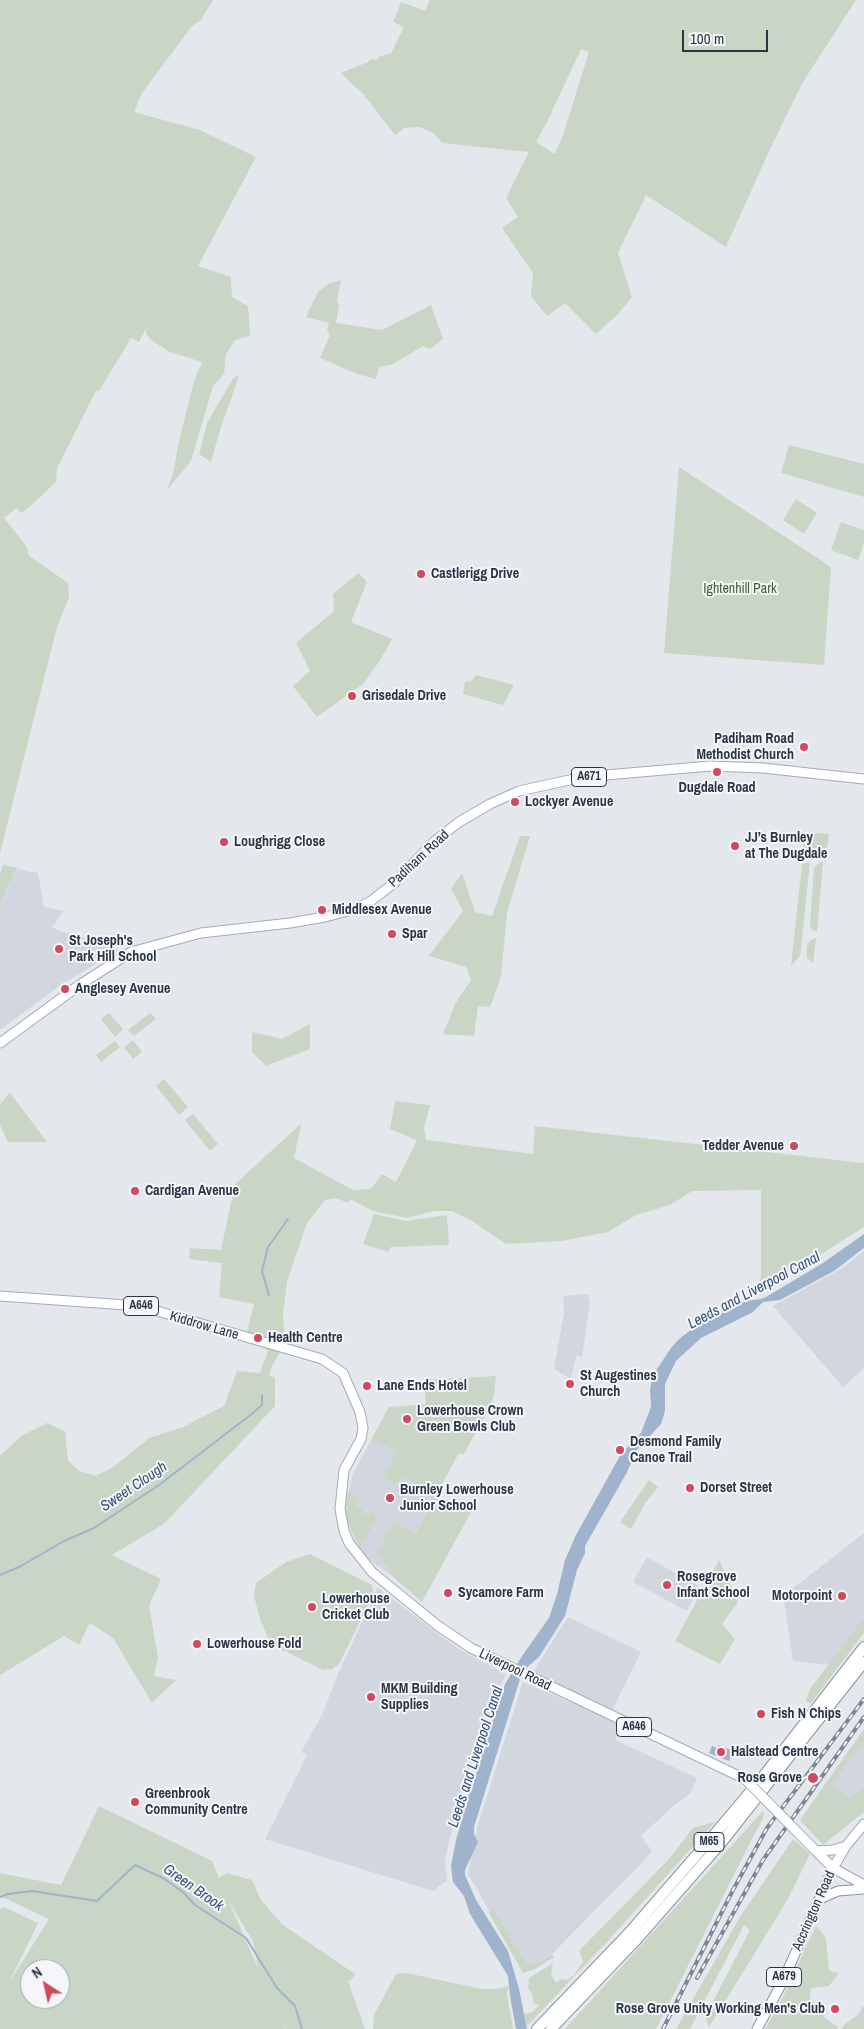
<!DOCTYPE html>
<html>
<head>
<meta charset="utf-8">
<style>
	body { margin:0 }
	#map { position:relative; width:864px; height:2029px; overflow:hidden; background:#e4e7ec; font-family:"Archivo Narrow",sans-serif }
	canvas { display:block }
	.north { position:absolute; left:20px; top:1959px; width:50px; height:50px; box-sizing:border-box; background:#f4f6f9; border:1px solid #a4a8b1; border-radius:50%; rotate:325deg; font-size:14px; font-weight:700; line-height:20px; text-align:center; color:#2b3445 }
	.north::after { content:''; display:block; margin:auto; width:18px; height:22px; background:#d1495b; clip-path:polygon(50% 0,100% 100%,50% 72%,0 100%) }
	.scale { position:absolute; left:682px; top:30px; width:86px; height:22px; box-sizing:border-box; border:2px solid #2b3445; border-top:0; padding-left:6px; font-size:15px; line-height:18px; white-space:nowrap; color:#2b3445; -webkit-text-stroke:4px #f4f6f9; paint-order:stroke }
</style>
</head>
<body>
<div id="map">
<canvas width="864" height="2029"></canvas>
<div class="north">N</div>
<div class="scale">100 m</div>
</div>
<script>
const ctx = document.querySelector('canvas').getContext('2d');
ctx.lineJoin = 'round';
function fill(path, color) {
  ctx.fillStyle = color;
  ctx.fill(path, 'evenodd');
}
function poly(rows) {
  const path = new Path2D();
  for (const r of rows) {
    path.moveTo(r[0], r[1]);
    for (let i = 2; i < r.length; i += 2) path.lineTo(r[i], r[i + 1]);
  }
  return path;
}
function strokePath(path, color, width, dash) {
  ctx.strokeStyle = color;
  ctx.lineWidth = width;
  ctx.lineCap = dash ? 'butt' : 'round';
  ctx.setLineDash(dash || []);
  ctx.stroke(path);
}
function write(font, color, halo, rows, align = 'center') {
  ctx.font = font + ' "Archivo Narrow",sans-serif';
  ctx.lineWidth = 4;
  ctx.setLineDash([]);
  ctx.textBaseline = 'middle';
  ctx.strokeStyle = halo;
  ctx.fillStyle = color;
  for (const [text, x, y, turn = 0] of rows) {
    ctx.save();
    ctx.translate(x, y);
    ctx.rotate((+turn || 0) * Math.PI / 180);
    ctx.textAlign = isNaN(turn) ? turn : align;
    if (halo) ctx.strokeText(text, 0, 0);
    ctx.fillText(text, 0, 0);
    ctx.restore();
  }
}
const built = poly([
	[16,869,38,873,44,907,64,911,52,927,59,931,96,941,120,950,62,984,0,1030,0,906],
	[864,1251,864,1368,843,1387,773,1306,841,1269],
	[588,1294,590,1303,582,1357,576,1356,571,1379,554,1369,564,1313,563,1296],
	[381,1422,459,1452,392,1576,371,1561,361,1550,354,1539,346,1517,346,1502,353,1474],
	[864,1533,864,1617,829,1665,793,1661,783,1594,800,1583],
	[647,1557,700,1587,687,1611,633,1582],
	[378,1588,460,1650,506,1674,485,1721,450,1837,445,1861,447,1880,433,1891,265,1839,307,1755,301,1752,322,1715,338,1674],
	[568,1617,641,1652,612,1711,533,1672],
	[523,1682,623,1725,615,1740,697,1778,690,1794,673,1806,641,1836,652,1851,641,1864,552,1954,540,1962,522,1967,468,1874,477,1828],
	[864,1742,864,1786,849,1798,832,1784]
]);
const green = poly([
	[0,0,213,0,200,21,192,26,142,93,134,112,200,130,256,157,198,266,231,277,232,297,248,306,250,336,235,340,226,354,224,374,213,386,191,461,167,490,174,470,178,445,194,381,202,362,170,352,151,340,146,334,146,328,139,342,131,338,99,391,96,391,57,468,56,482,28,508,21,513,17,508,4,518,24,543,28,549,28,555,68,583,69,597,57,627,0,853],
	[430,0,856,0,803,82,770,149,726,247,646,195,618,253,632,297,618,314,596,334,565,303,547,316,531,296,533,273,502,228,518,217,506,198,529,152,443,143,432,132,419,127,404,128,395,135,364,95,341,73,368,62,371,59,377,60,378,57,391,53,404,27,393,22,401,2,425,11],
	[581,49,589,52,563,135,555,154,536,142,547,122],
	[341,280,337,301,339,305,336,323,382,330,431,305,443,339,430,349,423,346,391,365,379,367,376,379,357,374,320,358,330,335,327,330,329,323,306,317,318,292,328,284],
	[239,376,220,430,211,462,199,454,207,423,234,377],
	[789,445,864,464,864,497,781,473],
	[679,467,831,567,824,665,664,653],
	[796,499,817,513,804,534,783,520],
	[841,522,864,530,864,543,858,560,831,550],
	[358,573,367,582,351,622,392,639,379,662,363,684,317,717,293,686,310,671,296,643,334,611,333,594],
	[476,675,514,685,503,705,463,694,465,682,472,681],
	[802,832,829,834,827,848,819,854,807,853,802,844],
	[520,836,530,836,507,913,501,976,490,1007,478,1006,474,1036,443,1034,455,1004,471,980,466,967,429,956,463,911,451,889,462,873,475,912,492,916],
	[810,862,800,956,791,966,802,864],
	[823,862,817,932,812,930,810,925,814,868,819,863],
	[3,865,20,868,16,869,0,905,0,875],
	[816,938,813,963,807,958,807,945,810,940],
	[109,1013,123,1029,115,1037,101,1019],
	[150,1013,156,1019,134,1036,128,1030],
	[310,1024,310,1049,266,1066,252,1052,252,1032,282,1039],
	[133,1040,142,1052,133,1059,124,1047],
	[115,1041,120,1047,101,1062,96,1055],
	[164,1079,188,1107,179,1115,156,1086],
	[10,1093,47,1142,8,1142,0,1125,0,1104],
	[395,1101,430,1105,424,1128,426,1140,533,1154,535,1126,864,1163,864,1227,807,1263,764,1287,759,1288,761,1274,761,1190,692,1191,670,1205,636,1215,608,1232,562,1241,506,1244,472,1221,452,1211,434,1211,407,1218,373,1211,350,1199,348,1203,336,1198,325,1200,307,1223,287,1281,283,1314,285,1343,272,1366,269,1376,275,1377,275,1406,165,1523,112,1555,161,1579,149,1606,158,1657,154,1676,176,1680,152,1703,113,1638,90,1623,79,1645,64,1636,0,1675,0,1456,21,1436,47,1423,65,1431,68,1461,79,1471,95,1476,112,1468,149,1438,183,1427,224,1406,237,1371,260,1373,268,1351,247,1331,254,1304,219,1297,222,1263,189,1259,190,1248,221,1250,235,1184,301,1124,294,1158,353,1190,371,1189,382,1174,396,1182,417,1140,390,1129],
	[193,1114,218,1144,210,1151,185,1120],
	[374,1214,406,1221,447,1215,449,1245,391,1247,388,1252,363,1244],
	[496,1376,494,1396,485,1416,463,1455,459,1453,436,1495,471,1512,422,1602,392,1576,392,1575,378,1552,394,1522,415,1534,436,1495,404,1477,395,1484,383,1477,397,1452,372,1438,389,1407,426,1404,424,1380],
	[649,1480,658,1487,646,1502,631,1529,620,1522],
	[347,1493,358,1499,355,1505,363,1510,362,1512,368,1515,372,1510,373,1510,376,1519,360,1548,346,1517],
	[310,1554,372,1585,374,1593,339,1664,332,1669,323,1670,271,1644,260,1619,254,1596,256,1583,286,1562],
	[719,1560,738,1602,722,1624,735,1639,720,1664,675,1641],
	[864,1617,864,1633,811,1703,806,1701,810,1689],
	[864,1729,864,1742,833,1784,849,1798,864,1786,864,1812,823,1845,800,1820],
	[99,1806,212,1861,219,1878,227,1873,252,1880,261,1900,283,1925,355,1974,352,1979,348,1981,365,2029,286,2029,283,2023,285,2029,0,2029,0,1909,4,1907,38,1923,9,1983,49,1919,0,1896,0,1873,61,1885],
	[229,1902,253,1941,258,1967,257,1966],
	[30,1969,60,1969,60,1999,30,1999],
	[764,1810,763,1818,750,1843,656,2029,565,2029],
	[715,1822,606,1943,527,2026,524,2014,533,2012,539,2005,534,2003,532,1994,528,1988,529,1978,553,1963,551,1975,556,1983,561,1979,567,1980,574,1975,583,1962,579,1951,669,1859,693,1828],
	[793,1839,810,1854,789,1897,760,1945,709,2027,705,2017,750,1930,744,1925,690,2029,676,2029,740,1917],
	[492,1909,500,1920,517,1950,528,1965,540,1962,552,1954,554,1957,535,1969,523,1973,489,1913],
	[816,1926,826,1938,829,1971,839,1973,829,1986,811,1988,810,1999,820,2009,825,2012,823,2017,838,2027,837,2029,765,2029,782,1999],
	[406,1973,482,1989,497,1989,509,1986,507,1994,513,2029,373,2029,374,2015,396,1974],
	[862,2007,864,2007,864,2029,842,2029,844,2025,859,2014]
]);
const water = poly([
	[864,1234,864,1248,834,1271,780,1300,763,1302,753,1312,701,1338,676,1361,665,1384,665,1411,661,1424,637,1450,626,1474,585,1546,585,1553,577,1570,565,1616,539,1657,525,1669,520,1679,474,1827,474,1834,478,1842,465,1870,465,1875,476,1900,508,1951,519,1989,527,2029,516,2029,510,1996,508,1976,470,1914,464,1896,453,1882,451,1866,456,1840,470,1791,505,1684,522,1656,549,1618,557,1594,565,1560,576,1535,621,1454,641,1433,644,1425,651,1407,650,1389,653,1375,671,1348,679,1339,696,1326,746,1301,761,1299,766,1297,823,1263],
	[719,1745,733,1751,729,1761,709,1753,712,1746,717,1748]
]);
const stream = poly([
	[269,1295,262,1271,268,1247,288,1219],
	[0,1575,21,1566,64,1541,94,1528,159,1485,253,1413,262,1405,262,1395],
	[0,1897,8,1894,32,1891,97,1901,135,1865,163,1878,183,1892,195,1905,246,1938,277,1988,295,2006,302,2029]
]);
const primary = poly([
	[0,1043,81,984,131,952,201,933,290,923,325,917,356,909,371,901,394,883,436,840,459,822,490,804,519,791,583,777,710,766,763,768,864,779],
	[0,1296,140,1306,322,1359,343,1373,360,1412,363,1428,361,1439,344,1470,340,1509,344,1531,349,1543,372,1572,437,1625,471,1648,745,1779],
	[814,1849,833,1868,846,1846,864,1824],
	[816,1851,833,1850,846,1846]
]);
const trunk = poly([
	[820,1899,838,1891,864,1889],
	[757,2029,782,1983,833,1868,864,1885]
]);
const motorway = poly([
	[537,2029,629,1933,713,1836,762,1778,864,1647],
	[551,2029,637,1939,721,1843,864,1662]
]);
const rail = poly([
	[697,1978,763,1860,864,1717],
	[663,2029,733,1890,767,1828,864,1699]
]);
const primaryBridge = poly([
	[745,1779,814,1849]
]);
const markers = [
	[421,574,5,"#d1495b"],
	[352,696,5,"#d1495b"],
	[804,747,5,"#d1495b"],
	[717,772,5,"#d1495b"],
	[515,802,5,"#d1495b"],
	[224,842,5,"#d1495b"],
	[735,846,5,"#d1495b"],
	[322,910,5,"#d1495b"],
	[392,934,5,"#d1495b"],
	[59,949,5,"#d1495b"],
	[65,989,5,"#d1495b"],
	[794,1146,5,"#d1495b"],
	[135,1191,5,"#d1495b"],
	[258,1338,5,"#d1495b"],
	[570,1384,5,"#d1495b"],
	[367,1386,5,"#d1495b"],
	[407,1419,5,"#d1495b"],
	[620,1450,5,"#d1495b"],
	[690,1488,5,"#d1495b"],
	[390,1498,5,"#d1495b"],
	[667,1585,5,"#d1495b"],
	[448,1593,5,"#d1495b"],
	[842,1596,5,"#d1495b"],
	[312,1607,5,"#d1495b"],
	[197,1644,5,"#d1495b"],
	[371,1697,5,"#d1495b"],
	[761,1714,5,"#d1495b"],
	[721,1752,5,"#d1495b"],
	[813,1778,6,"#d1495b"],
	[135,1802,5,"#d1495b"],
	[835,2009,5,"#d1495b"]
];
const shields = [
	[589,777,35],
	[141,1306,35],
	[634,1727,35],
	[709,1842,30],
	[784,1977,35]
];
const shieldNames = [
	["A671",589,777],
	["A646",141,1306],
	["A646",634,1727],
	["M65",709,1842],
	["A679",784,1977]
];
const poiNames = [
	["Castlerigg Drive",431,574],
	["Grisedale Drive",362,696],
	["Padiham Road",794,739,"right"],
	["Methodist Church",794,755,"right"],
	["Dugdale Road",717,788,"center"],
	["Lockyer Avenue",525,802],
	["JJ’s Burnley",745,838],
	["at The Dugdale",745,854],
	["Loughrigg Close",234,842],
	["Middlesex Avenue",332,910],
	["Spar",402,934],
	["St Joseph's",69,941],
	["Park Hill School",69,957],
	["Anglesey Avenue",75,989],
	["Tedder Avenue",784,1146,"right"],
	["Cardigan Avenue",145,1191],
	["Health Centre",268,1338],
	["St Augestines",580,1376],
	["Church",580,1392],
	["Lane Ends Hotel",377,1386],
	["Lowerhouse Crown",417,1411],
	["Green Bowls Club",417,1427],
	["Desmond Family",630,1442],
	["Canoe Trail",630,1458],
	["Dorset Street",700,1488],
	["Burnley Lowerhouse",400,1490],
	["Junior School",400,1506],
	["Rosegrove",677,1577],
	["Infant School",677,1593],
	["Sycamore Farm",458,1593],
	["Motorpoint",832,1596,"right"],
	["Lowerhouse",322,1599],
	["Cricket Club",322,1615],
	["Lowerhouse Fold",207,1644],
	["MKM Building",381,1689],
	["Supplies",381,1705],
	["Fish N Chips",771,1714],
	["Halstead Centre",731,1752],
	["Rose Grove",802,1778,"right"],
	["Greenbrook",145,1794],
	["Community Centre",145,1810],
	["Rose Grove Unity Working Men's Club",825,2009,"right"]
];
const parkNames = [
	["Ightenhill Park",740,589]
];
const streetNames = [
	["Padiham Road",419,859,-43],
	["Kiddrow Lane",204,1326,16],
	["Liverpool Road",515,1670,26],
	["Accrington Road",814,1911,-66]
];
const waterNames = [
	["Leeds and Liverpool Canal",754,1291,-28],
	["Sweet Clough",134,1487,-34],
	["Leeds and Liverpool Canal",476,1757,-72],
	["Green Brook",193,1888,35]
];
fill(built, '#d2d6de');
fill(green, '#c9d6c5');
fill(water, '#9fb4cc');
strokePath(stream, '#9fb4cc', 2);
strokePath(primary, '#a3abb8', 11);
strokePath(trunk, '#8b94a3', 11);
strokePath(motorway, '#8b94a3', 12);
strokePath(primary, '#fff', 9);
strokePath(trunk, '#fff', 9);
strokePath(motorway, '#fff', 10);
strokePath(rail, '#7d8696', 4);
strokePath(rail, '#f4f6f9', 2, [5.5]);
strokePath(primaryBridge, '#a3abb8', 11, []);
strokePath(primaryBridge, '#fff', 9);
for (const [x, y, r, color] of markers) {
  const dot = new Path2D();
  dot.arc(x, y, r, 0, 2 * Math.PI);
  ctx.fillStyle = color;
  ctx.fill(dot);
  strokePath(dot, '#f4f6f9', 2);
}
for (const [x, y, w] of shields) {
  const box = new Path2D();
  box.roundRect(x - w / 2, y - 9.5, w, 19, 4);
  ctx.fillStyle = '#f4f6f9';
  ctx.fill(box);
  strokePath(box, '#2b3445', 1);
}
write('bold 12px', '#2b3445', null, shieldNames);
write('bold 14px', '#2b3445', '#f4f6f9', poiNames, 'left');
write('14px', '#3f6138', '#f4f6f9', parkNames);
write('14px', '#2b3445', '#f4f6f9', streetNames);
write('italic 15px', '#34527a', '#f4f6f9', waterNames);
</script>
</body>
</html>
